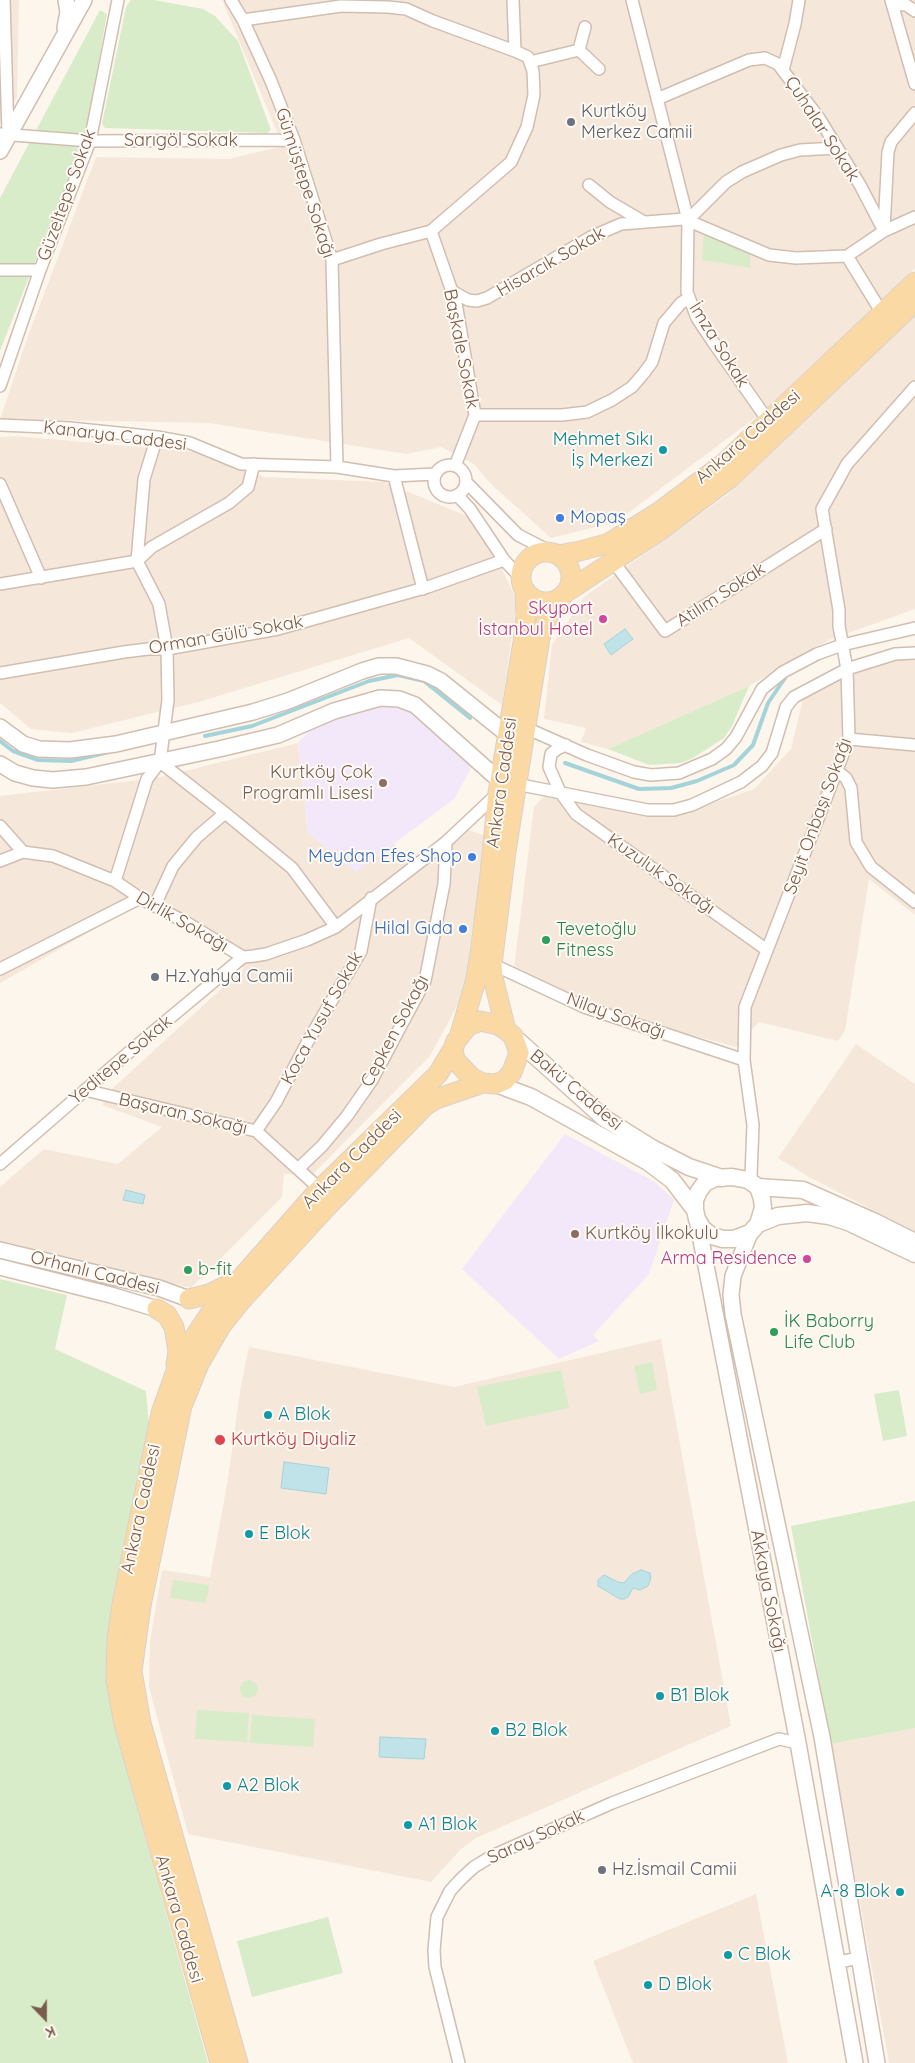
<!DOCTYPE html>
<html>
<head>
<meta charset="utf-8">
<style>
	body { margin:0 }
	#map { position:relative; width:915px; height:2063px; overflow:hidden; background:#fdf6ec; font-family:Quicksand,sans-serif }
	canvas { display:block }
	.north { position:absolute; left:20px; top:1993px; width:50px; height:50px; -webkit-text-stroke:4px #fffaf3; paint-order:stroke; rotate:158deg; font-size:14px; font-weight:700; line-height:20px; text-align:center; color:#7a5c4d }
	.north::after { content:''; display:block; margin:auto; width:18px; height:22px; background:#7a5c4d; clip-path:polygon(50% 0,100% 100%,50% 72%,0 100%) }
</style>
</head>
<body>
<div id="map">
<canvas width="915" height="2063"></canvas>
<div class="north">K</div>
</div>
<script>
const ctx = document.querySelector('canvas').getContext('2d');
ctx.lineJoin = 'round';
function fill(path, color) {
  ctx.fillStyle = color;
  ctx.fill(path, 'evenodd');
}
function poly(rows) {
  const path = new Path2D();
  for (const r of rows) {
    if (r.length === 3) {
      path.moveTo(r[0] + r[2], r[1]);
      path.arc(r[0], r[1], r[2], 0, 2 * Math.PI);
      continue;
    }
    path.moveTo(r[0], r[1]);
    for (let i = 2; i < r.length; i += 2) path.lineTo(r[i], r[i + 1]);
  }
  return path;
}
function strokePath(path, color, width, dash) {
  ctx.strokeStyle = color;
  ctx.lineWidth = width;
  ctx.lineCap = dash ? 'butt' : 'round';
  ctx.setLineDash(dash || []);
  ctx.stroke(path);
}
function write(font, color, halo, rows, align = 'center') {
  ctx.font = font + ' Quicksand,sans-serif';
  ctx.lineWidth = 4;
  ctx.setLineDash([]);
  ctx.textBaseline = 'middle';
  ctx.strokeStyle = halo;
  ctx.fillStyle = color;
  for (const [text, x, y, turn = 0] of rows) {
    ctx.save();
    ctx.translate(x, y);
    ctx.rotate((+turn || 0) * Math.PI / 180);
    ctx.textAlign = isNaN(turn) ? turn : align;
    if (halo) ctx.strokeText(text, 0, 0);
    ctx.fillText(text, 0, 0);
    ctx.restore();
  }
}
const residential = poly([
	[0,0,19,0,17,97,0,122],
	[222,0,915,0,915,268,783,397,616,522,551,538,491,484,474,464,441,447,407,454,209,423,0,419,28,336,96,157,229,159,283,146],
	[915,316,915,609,829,640,749,686,608,749,581,742,586,728,544,719,552,645,584,597,727,495],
	[15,436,209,453,264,477,384,482,467,516,495,554,517,601,502,705,409,638,202,701,72,733,31,729,0,703,0,437],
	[915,658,915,915,869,879,845,1031,838,1041,759,1022,736,1047,593,1008,513,976,534,807,549,791,680,814,754,789,791,749,803,699,868,663],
	[298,743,308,833,355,871,394,843,412,871,462,828,486,836,463,995,430,1056,314,1173,284,1174,282,1197,191,1288,0,1241,0,1187,44,1149,118,1164,162,1127,102,1105,113,1088,244,968,231,949,137,905,0,983,0,796,156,778],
	[856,1044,915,1084,915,1232,807,1176,778,1158],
	[661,1339,731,1726,476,1838,461,1849,431,1882,188,1834,149,1687,150,1641,162,1570,210,1577,228,1479,240,1391,249,1347,454,1387],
	[915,1728,915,2063,889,2063,831,1744],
	[756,1894,788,2063,633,2063,593,1961]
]);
const education = poly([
	[402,698,472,767,454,799,356,872,308,833,298,743,312,728],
	[565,1134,655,1182,674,1200,649,1274,593,1335,599,1341,559,1359,462,1269]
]);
const green = poly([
	[131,0,154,0,203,9,215,16,238,41,271,130,267,133,105,128,102,124,126,7],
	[100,10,107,14,86,132,0,351,0,198],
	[704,233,749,248,751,268,702,260],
	[749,686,732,726,724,738,693,758,681,763,649,765,608,749],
	[0,1279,67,1295,55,1349,146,1391,150,1436,112,1708,117,1736,208,2063,0,2063],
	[652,1362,657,1390,640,1394,634,1366],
	[561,1370,569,1408,486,1426,477,1387],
	[899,1390,907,1436,883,1441,874,1394],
	[915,1501,915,1728,831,1744,791,1526],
	[173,1580,209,1585,206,1603,170,1598],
	[249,1689,9],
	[197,1710,249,1713,247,1742,195,1739],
	[252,1715,315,1719,313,1747,250,1743],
	[328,1917,343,1973,252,1997,237,1941]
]);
const water = poly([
	[625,629,633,639,611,655,604,644,625,629],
	[126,1190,145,1195,143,1204,123,1200,126,1190],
	[284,1462,329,1468,326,1494,281,1488,284,1462],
	[641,1570,650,1573,651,1578,648,1586,640,1590,633,1588,628,1597,624,1599,620,1599,598,1586,598,1580,604,1575,618,1582,624,1583,632,1574,641,1570],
	[380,1737,426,1739,424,1759,379,1757,380,1737]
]);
const stream = poly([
	[205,736,252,726,369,681,398,675,424,681,470,718],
	[0,741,13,751,38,760,71,761,109,752],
	[565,763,639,789,671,788,697,781,734,765,753,745,768,703,787,675]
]);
const minor = poly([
	[4,0,8,134],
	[231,0,243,20,271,81,294,140,332,260,337,467],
	[632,0,688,220,687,292,697,318,713,342,769,422],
	[891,0,915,84],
	[892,4,906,5,915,11],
	[243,20,341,6,388,7,406,9,433,21,515,51],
	[579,50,599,69],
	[530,62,579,50,585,27],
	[783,70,795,24,799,0],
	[657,99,749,60,765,58,778,64,819,118,860,185,884,231],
	[0,134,90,141,294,140],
	[589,185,610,202,644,222],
	[688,220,726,182,742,172,781,155,800,150,837,148],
	[884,229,888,152,891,142,915,113],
	[431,231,456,303,475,415,455,466],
	[847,256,884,231,915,217],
	[332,260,381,244,431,231,511,162,527,127,534,95,533,71,528,57,515,51,513,0],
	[0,270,40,270],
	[452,291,468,300,477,301,487,298,591,237,621,224,684,219,769,255,796,258,847,256,882,313],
	[0,386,40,270,90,141,118,0],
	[475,415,562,415,587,412,612,400,632,387,644,373,652,362,664,323,681,303,689,298],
	[0,425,70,428,157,437,190,443,241,464,337,467,394,476,435,474],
	[450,481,16],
	[394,476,423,589],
	[466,482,518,535,553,553],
	[0,484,41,578],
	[457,495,470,509,504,560,521,578],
	[613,561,665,631,826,529],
	[0,584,137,561,152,547,229,503,248,487,254,464],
	[0,673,124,652,148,649,167,649,278,629,428,587,504,560],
	[526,728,587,755,634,772,651,775,679,773,712,759,726,749,736,737,762,689,783,672,817,654,842,645,915,628],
	[849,739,915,745],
	[566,745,557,749,551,754,549,767,560,792,576,814,767,950],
	[160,762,225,813],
	[837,771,846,778,851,788,856,842,871,867,915,902],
	[516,784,648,810,674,810,692,805,741,782,762,766,772,753,786,707,794,697,847,669,895,654,915,653],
	[0,826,23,852],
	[0,861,23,852,53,856,115,881,140,898,187,923,243,957,254,956,266,954,307,940,336,927,446,842,498,793],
	[115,881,147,779,160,762,168,700,167,649,159,604,137,561,144,479,157,437],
	[155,905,173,866,197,837,225,813,292,868,336,927],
	[492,964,584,1007,744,1060],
	[0,969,140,898],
	[85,1090,256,1131,320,1189],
	[256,1131,276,1102,308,1041,361,951,371,898],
	[0,1164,135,1047,243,957],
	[298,1169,322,1146,347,1116,372,1080,425,981,444,884,446,842],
	[749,1181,751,1176,753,1125,744,1060,745,1007,849,739,847,669,839,626,839,610,822,509,847,464,915,387],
	[838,1962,860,1958],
	[459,2063,435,1967,434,1950,437,1917,450,1891,461,1879,474,1867,492,1856,612,1803,779,1739,798,1743]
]);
const tertiary = poly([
	[65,28,68,12,66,0],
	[0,151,84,0],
	[0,727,23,744,39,749,70,750,116,744,253,712,288,701,362,671,379,666,396,666,427,674,441,681,508,735],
	[0,764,15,773,33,778,53,780,86,777,219,749,278,735,334,711,380,698,399,699,415,705,500,781],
	[697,1219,798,1743,855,2063],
	[750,1233,733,1276,731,1295,733,1314,822,1737,877,2063],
	[0,1250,159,1288,189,1299],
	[0,1267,111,1295,157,1309]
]);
const secondary = poly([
	[513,1036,604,1118,652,1148,689,1167,722,1178],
	[496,1084,531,1097,648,1162,672,1180,695,1210],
	[732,1177,748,1180,758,1187,762,1199,763,1208,758,1224,750,1233,734,1239,723,1239,712,1236,703,1229,697,1219,695,1210,695,1200,699,1191,705,1183,715,1178,732,1177],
	[758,1187,803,1190,875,1222,915,1242],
	[758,1224,778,1216,807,1213,829,1216,848,1222,915,1254]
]);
const primary = poly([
	[546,577,25],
	[558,555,580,551,609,543,659,512,723,464,915,282],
	[568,591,659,531,730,478,915,302],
	[480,1021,498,1025,506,1030,513,1036,519,1053,512,1072,505,1080,496,1084,483,1083,472,1078,455,1060,453,1049,456,1041,468,1026,480,1021],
	[506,1030,493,978,492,964,506,851,540,638,547,619,562,596],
	[460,1034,475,983,480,953,490,874,498,793,523,642,526,615,525,590],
	[189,1299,209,1294,232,1283],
	[157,1309,167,1315,174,1327,178,1351,176,1365],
	[220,2063,124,1724,116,1680,117,1639,122,1604,161,1413,181,1357,211,1312,316,1193,438,1074,453,1049],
	[238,2063,141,1723,132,1671,141,1606,182,1406,199,1364,221,1326,240,1302,328,1206,425,1106,436,1099,483,1083]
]);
const markers = [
	[571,122,5,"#6b7280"],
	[663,450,5,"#0f9aa8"],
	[560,518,5,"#3f7fe0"],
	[603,619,5,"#d1479c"],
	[383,783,5,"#8d6e63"],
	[472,857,5,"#3f7fe0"],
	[463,929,5,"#3f7fe0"],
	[546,940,5,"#2e9e5b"],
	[155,977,5,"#6b7280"],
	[575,1234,5,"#8d6e63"],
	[807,1259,5,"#d1479c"],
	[188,1270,5,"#2e9e5b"],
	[774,1332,5,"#2e9e5b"],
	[268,1415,5,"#0f9aa8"],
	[220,1440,6,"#e0444e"],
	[249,1534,5,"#0f9aa8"],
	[660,1696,5,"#0f9aa8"],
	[495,1731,5,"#0f9aa8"],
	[227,1786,5,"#0f9aa8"],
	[408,1825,5,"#0f9aa8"],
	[602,1870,5,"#6b7280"],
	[900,1892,5,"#0f9aa8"],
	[728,1955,5,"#0f9aa8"],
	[648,1985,5,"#0f9aa8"]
];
const worshipNames = [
	["Kurtköy",581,112],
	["Merkez Camii",581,133],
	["Hz.Yahya Camii",165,977],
	["Hz.İsmail Camii",612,1870]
];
const streetNames = [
	["Çuhalar Sokak",822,129,57],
	["Sarıgöl Sokak",181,141],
	["Gümüştepe Sokağı",305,183,72],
	["Güzeltepe Sokak",67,195,-70],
	["Hisarcık Sokak",551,262,-30],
	["İmza Sokak",719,345,58],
	["Başkale Sokak",461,349,79],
	["Kanarya Caddesi",115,436,7],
	["Ankara Caddesi",748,437,-41],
	["Atılım Sokak",721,595,-33],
	["Orman Gülü Sokak",226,635,-10],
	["Ankara Caddesi",502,783,-82],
	["Seyit Onbaşı Sokağı",818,816,-70],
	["Kuzuluk Sokağı",661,874,35],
	["Dirlik Sokağı",182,922,30],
	["Nilay Sokağı",616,1016,20],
	["Koca Yusuf Sokak",322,1018,-61],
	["Cepken Sokağı",395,1031,-62],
	["Yeditepe Sokak",121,1060,-40],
	["Bakü Caddesi",576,1090,40],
	["Başaran Sokağı",183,1114,13],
	["Ankara Caddesi",352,1159,-45],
	["Orhanlı Caddesi",95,1273,14],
	["Ankara Caddesi",141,1509,-78],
	["Akkaya Sokağı",768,1591,79],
	["Saray Sokak",536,1837,-25],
	["Ankara Caddesi",179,1919,74]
];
const cultureNames = [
	["Mehmet Sıkı",653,440,"right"],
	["İş Merkezi",653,461,"right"],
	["A Blok",278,1415],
	["E Blok",259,1534],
	["B1 Blok",670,1696],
	["B2 Blok",505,1731],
	["A2 Blok",237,1786],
	["A1 Blok",418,1825],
	["A-8 Blok",890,1892,"right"],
	["C Blok",738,1955],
	["D Blok",658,1985]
];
const shopNames = [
	["Mopaş",570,518,"left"],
	["Meydan Efes Shop",462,857],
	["Hilal Gıda",453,929]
];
const hotelNames = [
	["Skyport",593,609],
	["İstanbul Hotel",593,630],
	["Arma Residence",797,1259]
];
const educationNames = [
	["Kurtköy Çok",373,773],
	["Programlı Lisesi",373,794],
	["Kurtköy İlkokulu",585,1234,"left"]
];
const leisureNames = [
	["Tevetoğlu",556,930],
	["Fitness",556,951],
	["b-fit",198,1270],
	["İK Baborry",784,1322],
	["Life Club",784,1343]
];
const healthNames = [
	["Kurtköy Diyaliz",231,1440]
];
fill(residential, '#f5e8da');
fill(education, '#f3e8fa');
fill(green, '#d8ecc9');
fill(water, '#bfe3e8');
strokePath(water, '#a5d3da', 1);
strokePath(stream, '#a5d3da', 4);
strokePath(minor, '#d1beb0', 14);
strokePath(tertiary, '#d1beb0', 18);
strokePath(secondary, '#d6c0b0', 19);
strokePath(primary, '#dad1cd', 21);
strokePath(minor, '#fff', 11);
strokePath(tertiary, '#fff', 15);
strokePath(secondary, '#fff', 16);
strokePath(primary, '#fbd9a5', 19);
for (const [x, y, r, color] of markers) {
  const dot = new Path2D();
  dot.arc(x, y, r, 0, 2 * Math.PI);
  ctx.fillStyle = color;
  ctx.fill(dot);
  strokePath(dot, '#fffaf3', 2);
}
write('18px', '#5b616d', '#fffaf3', worshipNames, 'left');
write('18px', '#7a5c4d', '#fffaf3', streetNames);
write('18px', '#0d838f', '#fffaf3', cultureNames, 'left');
write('18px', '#366cbe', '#fffaf3', shopNames, 'right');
write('18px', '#b23c85', '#fffaf3', hotelNames, 'right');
write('18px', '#785e54', '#fffaf3', educationNames, 'right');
write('18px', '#27864d', '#fffaf3', leisureNames, 'left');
write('18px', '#be3a42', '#fffaf3', healthNames, 'left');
</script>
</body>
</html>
